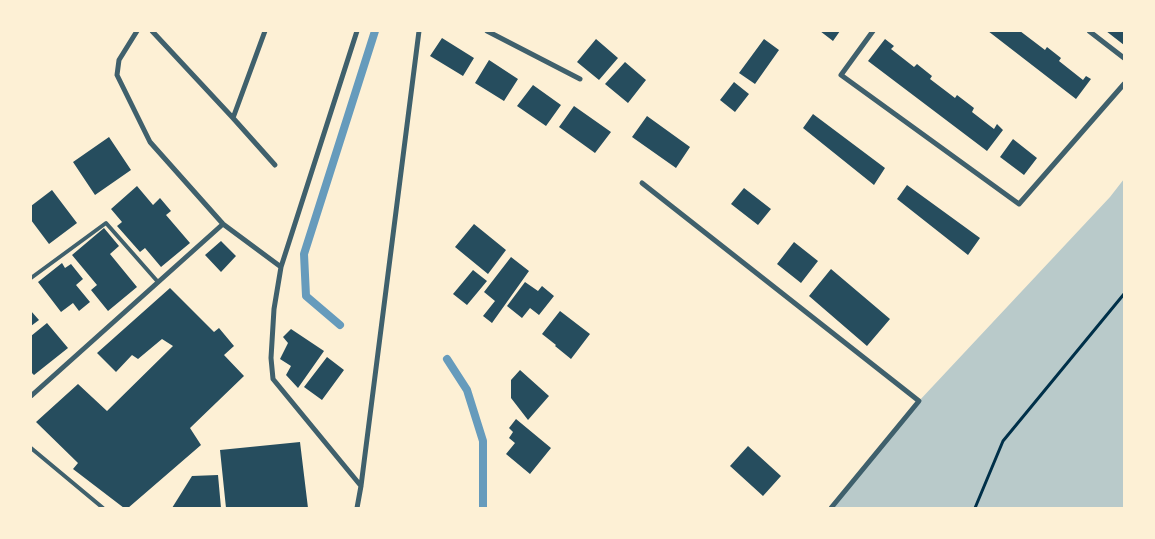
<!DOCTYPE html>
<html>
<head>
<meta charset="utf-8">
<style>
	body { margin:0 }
	#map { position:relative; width:1155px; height:539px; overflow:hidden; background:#fdf0d5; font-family:"Noto Sans",sans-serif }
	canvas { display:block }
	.frame { position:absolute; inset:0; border:32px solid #fdf0d5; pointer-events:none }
</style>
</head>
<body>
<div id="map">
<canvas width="1155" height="539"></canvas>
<div class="frame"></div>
</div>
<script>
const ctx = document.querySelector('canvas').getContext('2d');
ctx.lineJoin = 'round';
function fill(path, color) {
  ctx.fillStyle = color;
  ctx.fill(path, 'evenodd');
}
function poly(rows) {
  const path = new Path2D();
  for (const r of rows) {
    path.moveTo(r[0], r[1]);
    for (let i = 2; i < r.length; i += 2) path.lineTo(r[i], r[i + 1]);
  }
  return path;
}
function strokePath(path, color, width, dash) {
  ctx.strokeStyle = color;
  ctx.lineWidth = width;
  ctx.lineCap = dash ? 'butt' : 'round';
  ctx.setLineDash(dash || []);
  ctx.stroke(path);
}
const green = poly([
	[1124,179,1124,508,831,508,919,401,1110,197]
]);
const stream = poly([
	[340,325,306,296,304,254,375,31],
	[447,359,467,390,483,441,483,508]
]);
const building = poly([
	[820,31,840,31,833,41],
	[988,31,1020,31,1045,50,1047,47,1061,58,1059,61,1083,80,1086,76,1091,79,1076,99],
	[1106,31,1124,31,1124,45],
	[442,38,474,58,463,76,430,56],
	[596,39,618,58,599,80,577,62],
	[764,39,779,50,755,84,739,73],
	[885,39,894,46,891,49,914,67,917,64,932,76,930,79,955,98,957,95,974,108,972,112,994,129,997,124,1003,130,987,151,868,61],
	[489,60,518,79,504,101,475,83],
	[625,62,646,80,628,103,605,84],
	[734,82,749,94,735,112,720,100],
	[533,85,561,105,546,126,517,106],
	[574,106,611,132,595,153,559,127],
	[813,114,885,168,874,185,803,128],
	[647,116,690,147,676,168,632,137],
	[109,137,131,170,95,195,73,162],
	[1013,139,1037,158,1024,175,1000,157],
	[907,185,980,238,968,255,897,199],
	[137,186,153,205,160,198,171,211,166,215,190,243,161,267,145,248,140,252,117,226,122,222,111,209],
	[744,188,771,209,758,225,731,204],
	[52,190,77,223,49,244,31,220,31,206],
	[474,224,506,250,488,274,455,247],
	[104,228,119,246,110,254,137,287,108,311,91,290,97,285,72,255],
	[221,241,236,256,221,272,205,255],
	[794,242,818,261,801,283,777,264],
	[511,257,529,271,492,323,483,316,495,301,484,292],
	[62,263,65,268,71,264,83,279,76,285,90,302,79,311,73,303,61,312,38,282],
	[831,269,890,319,867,346,809,296],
	[473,270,487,281,467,305,453,294],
	[525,282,538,291,542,286,554,296,539,315,530,308,522,318,507,306],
	[170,288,214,332,219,328,234,346,224,355,244,376,190,428,201,445,128,508,124,508,73,469,78,463,36,422,78,384,107,411,173,346,162,339,138,359,132,355,116,372,97,353],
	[31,311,39,320,31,326],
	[560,311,590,334,571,359,555,346,556,345,542,334],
	[47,323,68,348,34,375,31,372,31,336],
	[291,329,324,351,298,388,286,375,291,366,280,359,288,343,283,337],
	[327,357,344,370,322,400,304,387],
	[520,370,549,396,528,420,511,398,511,380],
	[516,419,551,448,530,474,506,454,515,443,509,438,513,432,509,428],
	[300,442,308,508,226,508,220,450],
	[748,446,781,476,763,496,730,466],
	[218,475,221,508,172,508,192,476]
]);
const path = poly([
	[975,508,1003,441,1124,294]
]);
const service = poly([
	[31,278,106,223,158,282],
	[31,448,103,508]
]);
const minor = poly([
	[137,31,119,60,117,75,150,142,223,224],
	[152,31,233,118,265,31],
	[357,31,281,267,274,309,271,358,273,379,361,486],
	[487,31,580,79],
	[873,31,841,75,1019,204,1124,84],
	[1089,31,1124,58],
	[233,118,275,165],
	[642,183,919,401,831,508],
	[31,396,223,224,281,267],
	[357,508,361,486,419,31]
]);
fill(green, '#b9caca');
strokePath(stream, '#669bbc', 8);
fill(building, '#264d5e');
strokePath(path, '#003049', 3);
strokePath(service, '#3f606c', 4);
strokePath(minor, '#3f606c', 5);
</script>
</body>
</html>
